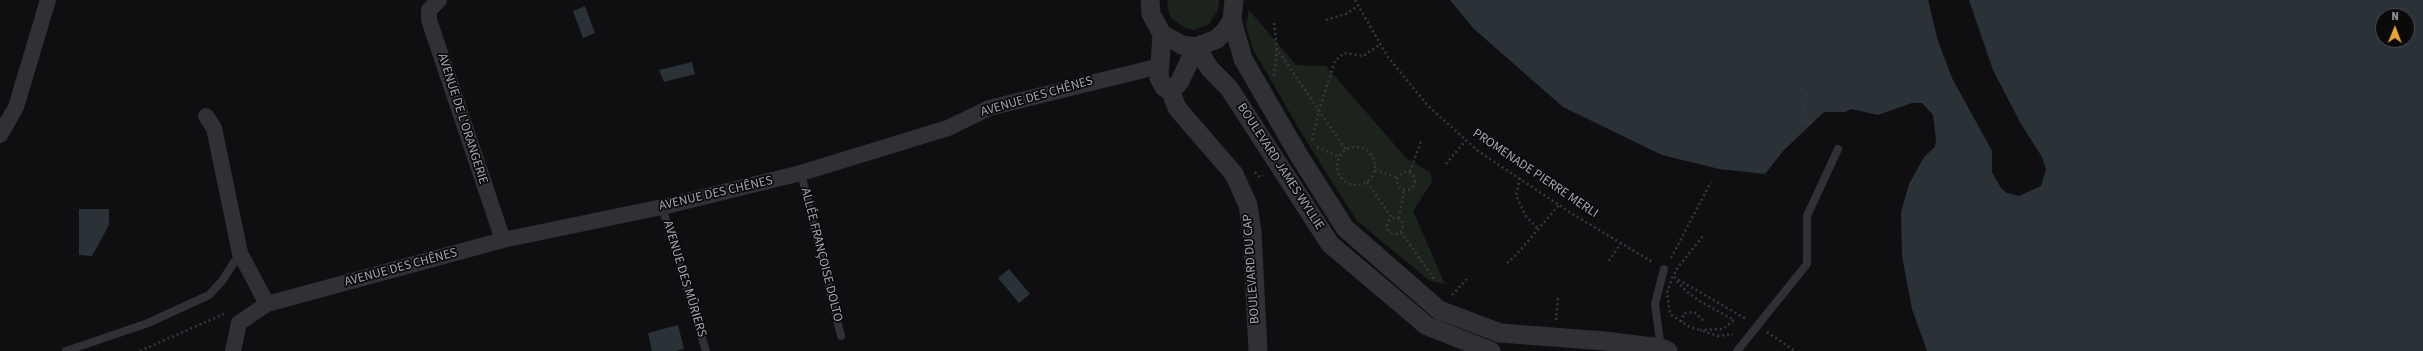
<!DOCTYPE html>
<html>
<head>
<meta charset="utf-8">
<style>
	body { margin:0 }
	#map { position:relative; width:2423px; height:351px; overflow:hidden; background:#0f0f11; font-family:"Source Sans 3",sans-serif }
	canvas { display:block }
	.north { position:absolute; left:2375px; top:8px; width:40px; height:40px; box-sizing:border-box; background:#0a0a0b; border:1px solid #46484d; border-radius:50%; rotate:1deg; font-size:11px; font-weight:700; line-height:16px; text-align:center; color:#a1a6b1 }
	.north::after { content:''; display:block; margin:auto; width:14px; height:18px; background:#e9a52f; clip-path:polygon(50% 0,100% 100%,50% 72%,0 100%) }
</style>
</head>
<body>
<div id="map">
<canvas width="2423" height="351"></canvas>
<div class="north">N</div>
</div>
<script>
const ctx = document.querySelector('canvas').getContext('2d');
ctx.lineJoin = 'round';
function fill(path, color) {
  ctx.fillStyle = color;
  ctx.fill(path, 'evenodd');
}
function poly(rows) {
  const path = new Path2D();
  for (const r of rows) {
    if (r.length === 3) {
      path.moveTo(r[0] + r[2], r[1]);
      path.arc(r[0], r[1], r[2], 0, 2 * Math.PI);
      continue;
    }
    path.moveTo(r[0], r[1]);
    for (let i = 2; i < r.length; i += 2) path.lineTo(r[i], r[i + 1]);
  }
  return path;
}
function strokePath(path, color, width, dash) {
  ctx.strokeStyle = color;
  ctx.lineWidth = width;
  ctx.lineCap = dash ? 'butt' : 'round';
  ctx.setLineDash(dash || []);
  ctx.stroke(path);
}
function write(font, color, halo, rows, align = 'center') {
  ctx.font = font + ' "Source Sans 3",sans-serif';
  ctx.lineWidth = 3.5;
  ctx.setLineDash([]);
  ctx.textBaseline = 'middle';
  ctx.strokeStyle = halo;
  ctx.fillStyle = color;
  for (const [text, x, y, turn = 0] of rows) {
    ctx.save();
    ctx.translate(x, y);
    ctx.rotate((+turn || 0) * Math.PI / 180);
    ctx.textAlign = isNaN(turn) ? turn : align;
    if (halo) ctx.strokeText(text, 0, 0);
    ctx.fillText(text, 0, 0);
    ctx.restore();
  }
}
const green = poly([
	[1167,0,1219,0,1219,2,1218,10,1209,24,1194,30,1185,28,1171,18,1168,10],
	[1249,10,1296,65,1326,66,1407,159,1430,172,1432,182,1413,211,1445,284,1430,281,1357,221,1302,134,1253,49,1246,27]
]);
const water = poly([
	[1450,0,1928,0,1938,41,1952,78,1992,151,1992,172,2001,188,2007,193,2019,196,2041,186,2046,169,2042,157,2021,124,1993,70,1969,0,2423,0,2423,351,1927,351,1912,309,1902,256,1901,212,1909,184,1924,157,1935,147,1936,139,1933,115,1922,103,1912,103,1878,115,1851,109,1845,112,1824,112,1784,150,1765,174,1719,169,1662,155,1563,107,1474,29],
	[2383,16,2407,16,2407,40,2383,40],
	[585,6,595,33,583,38,573,11],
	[692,62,695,74,664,82,659,70],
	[79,209,109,209,109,225,92,256,79,255],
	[1009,269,1030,294,1019,303,998,278],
	[678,325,684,349,675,351,652,351,648,333]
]);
const path = poly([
	[1355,0,1388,57,1428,106,1466,140,1478,151,1574,215,1654,263],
	[1326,20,1346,14,1358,6],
	[1274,23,1277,49,1346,150],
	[1274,76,1277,49],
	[1807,94,1802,121,1813,123],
	[1312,140,1319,110,1335,61,1344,53,1363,56,1381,44],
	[1356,166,19],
	[1317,147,1339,157],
	[1446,164,1466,140],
	[1375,170,1398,178],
	[1406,181,9],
	[1255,172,1260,177,1263,175],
	[1410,172,1421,141],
	[1520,178,1516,196,1526,216,1538,229],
	[1367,182,1392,218],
	[1395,226,8],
	[1399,218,1404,191],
	[1401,232,1434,279],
	[1671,258,1711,182],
	[1609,261,1621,243],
	[1507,263,1515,256,1559,205],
	[1674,277,1746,319],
	[1677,281,1686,291,1701,302,1734,320,1723,329,1699,330],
	[1452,295,1467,279],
	[1556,320,1558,298],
	[1681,322,1684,313,1694,312,1704,321],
	[1703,331,1718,336,1733,334],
	[1767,332,1795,351],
	[140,351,224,314]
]);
const service = poly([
	[801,173,841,336],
	[662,207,706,351],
	[1661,348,1655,304,1664,269],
	[66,351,148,323,209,295,222,281,240,253],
	[1737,351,1807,264,1807,216,1838,149]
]);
const minor = poly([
	[439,0,429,10,429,20,503,240],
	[206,116,214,128,240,253,267,304],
	[0,135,16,107,48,0],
	[233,351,239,323,267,304,503,240,662,207,801,173,948,128,989,108,1160,66]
]);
const tertiary = poly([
	[1150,0,1151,14,1162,34,1182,45,1196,47,1217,39,1225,31,1232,20,1234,0],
	[1232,20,1243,59,1298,154,1345,228,1439,310,1500,333,1605,341,1661,348,1668,351],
	[1162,34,1159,78,1164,87,1171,92,1177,108,1234,174,1248,205,1252,232,1258,351],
	[1196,47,1210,69,1229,88,1330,244,1427,326,1491,351],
	[1171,92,1180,81,1196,47]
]);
const pathBridge = poly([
	[1699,330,1688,326,1670,314,1667,293,1672,278,1678,267,1703,236]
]);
const streetNames = [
	["AVENUE DES CHÊNES",1037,97,-16],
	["AVENUE DE L'ORANGERIE",462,119,72],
	["BOULEVARD JAMES WYLLIE",1280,167,57],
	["PROMENADE PIERRE MERLI",1535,174,34],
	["AVENUE DES CHÊNES",716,194,-13],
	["ALLÉE FRANÇOISE DOLTO",821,255,76],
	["AVENUE DES CHÊNES",401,268,-15],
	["BOULEVARD DU CAP",1252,269,-94],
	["AVENUE DES MÛRIERS",684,279,73]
];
fill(green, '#1c231c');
fill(water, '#2a3238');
strokePath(path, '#37383c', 2.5, [2, 3]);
strokePath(service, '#303135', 8);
strokePath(minor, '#303135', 16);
strokePath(tertiary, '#303135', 19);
strokePath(pathBridge, '#37383c', 2.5, [2, 3]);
write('13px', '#a1a6b1', '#0a0a0b', streetNames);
</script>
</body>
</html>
